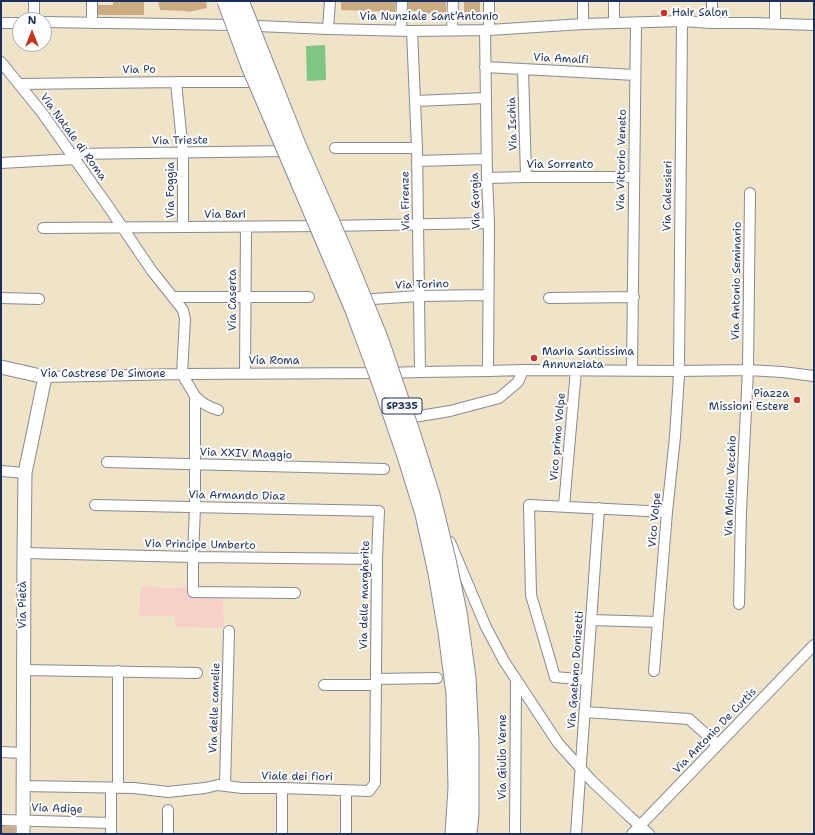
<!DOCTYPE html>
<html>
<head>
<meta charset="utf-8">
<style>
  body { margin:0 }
  #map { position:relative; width:815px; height:835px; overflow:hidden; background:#f0e4c8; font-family:"Shantell Sans",sans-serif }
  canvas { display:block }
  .frame { position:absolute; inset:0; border:2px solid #1b2f5e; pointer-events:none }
  .north { position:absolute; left:12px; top:12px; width:40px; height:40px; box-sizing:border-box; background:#fff; border:1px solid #a4acbf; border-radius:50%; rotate:0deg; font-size:11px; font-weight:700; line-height:16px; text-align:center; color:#1b2f5e }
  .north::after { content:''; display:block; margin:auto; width:14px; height:18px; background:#c8321e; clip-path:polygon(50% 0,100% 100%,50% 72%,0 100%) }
</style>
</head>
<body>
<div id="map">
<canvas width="815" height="835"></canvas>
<div class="frame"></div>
<div class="north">N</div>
</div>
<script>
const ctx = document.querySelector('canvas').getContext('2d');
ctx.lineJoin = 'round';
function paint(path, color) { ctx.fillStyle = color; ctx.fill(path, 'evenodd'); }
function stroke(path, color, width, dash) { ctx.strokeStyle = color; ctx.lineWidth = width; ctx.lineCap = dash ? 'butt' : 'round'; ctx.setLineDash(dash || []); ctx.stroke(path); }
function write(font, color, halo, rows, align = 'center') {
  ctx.font = font + ' "Shantell Sans",sans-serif'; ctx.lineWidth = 4; ctx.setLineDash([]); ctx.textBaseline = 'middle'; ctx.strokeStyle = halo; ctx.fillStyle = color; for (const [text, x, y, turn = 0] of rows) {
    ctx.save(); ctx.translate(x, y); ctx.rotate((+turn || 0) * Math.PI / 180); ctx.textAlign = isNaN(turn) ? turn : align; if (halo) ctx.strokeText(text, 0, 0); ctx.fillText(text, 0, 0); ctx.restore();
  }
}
paint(new Path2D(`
  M141,586l30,2 16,-1 1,9 35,1 1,31 -49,-1v-11h-25l-11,1z`), '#f7d1c7');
paint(new Path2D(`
  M325,45l1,35 -19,1 -1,-35z`), '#7fc682');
paint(new Path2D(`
  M113,1h31v14h-46v-10h15z
  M158,1h48l1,7 -19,4 -1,-1 -27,-1z
  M341,1h55l-1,11 -54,-2z
  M408,1h38v13l-23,-1v-2h-15z
  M464,1h16v13h-16z
  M1,826l14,1v7h-14z`), '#ccab83');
const minor = new Path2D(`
  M34,1v19
  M92,1v22
  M712,1v22
  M775,1v23
  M44,22l190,3 94,4 84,2 77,-1 94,-6 99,-3 30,2h42l60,2
  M1,23h19
  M614,23v-22
  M583,24v-23
  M328,29l2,-28
  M401,30l1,-29
  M452,30l1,-29
  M485,30l2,148 2,45 -1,148
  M489,30v-29
  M412,31l5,117 3,224
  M1,62l42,52 67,95 42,62 31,39 2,9 -3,55
  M485,67l150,8
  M523,70l3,107
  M176,82l7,71v74
  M20,84l156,-2h83
  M416,101l69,-3
  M335,148h82
  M72,154l217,-3
  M417,161l69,-2
  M1,163l74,-4
  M487,178l39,-1h108
  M43,228l284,-2 162,-3
  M173,297h136
  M1,298l38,1
  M549,298l85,-1
  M358,300l61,-4 69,-1
  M632,370l4,-347
  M245,373l1,-146
  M182,374l13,22v111l-2,50v35l102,1
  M45,377l137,-3 203,-1 35,-1 68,-1 35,-1 156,1 69,-1 34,2 32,4
  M195,396c7,8 14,11 23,14
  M402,419l48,-8 49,-13 19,-16 5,-12
  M107,462l277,7
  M1,471l24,2
  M564,506l12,-136
  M450,542l36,85 18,34 54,82 34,38 37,35 20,18
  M24,553l169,4 184,2
  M739,604l2,-93 7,-141 2,-177
  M591,620l67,2
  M23,670l174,3
  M118,671v117
  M654,671l13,-159 8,-75 4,-62v-4l3,-350
  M376,679l61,-1
  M587,680l-32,-3 -24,-82 -2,-90 138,7
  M324,685h52
  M585,712l104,7 29,26
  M1,752l22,1
  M23,786l111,2 34,4 37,-4 13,-3 24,3h40l87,3 6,-8 2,-224 2,-48 -284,-6
  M225,786l4,-155
  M1,820l110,3
  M111,834v-46
  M168,834v-24
  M282,834v-46
  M346,834v-39
  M515,834l1,-155
  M576,834l23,-326
  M632,834l182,-189`);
const tertiary = new Path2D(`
  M1,367l44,10 -20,96 -1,80 -1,281`);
stroke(minor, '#868a93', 12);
stroke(tertiary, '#868a93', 15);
stroke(minor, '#fff', 10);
stroke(tertiary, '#fff', 13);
const trunkBridge = new Path2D(`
  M226,1l24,65 104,244 27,73 25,73 18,58 13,59 10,59 8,62 2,94 -3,46
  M240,1l57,144 46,105 36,88 32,94 20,63 16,65 11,52 9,66 3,63v73l-2,20`);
stroke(trunkBridge, '#868a93', 19, []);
stroke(trunkBridge, '#fff', 17);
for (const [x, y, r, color] of [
  [664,13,4,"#c8321e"],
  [534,358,4,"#c8321e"],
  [797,400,4,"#c8321e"]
]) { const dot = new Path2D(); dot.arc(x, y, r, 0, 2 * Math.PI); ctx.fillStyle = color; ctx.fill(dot); stroke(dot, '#fff', 1.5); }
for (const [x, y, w] of [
  [402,406,40]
]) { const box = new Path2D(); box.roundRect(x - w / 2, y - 8, w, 16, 3); ctx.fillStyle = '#fff'; ctx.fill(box); stroke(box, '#1b2f5e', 1); }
write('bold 10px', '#1b2f5e', null, [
  ["SP335",402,406]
]);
write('11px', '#1b2f5e', '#fff', [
  ["Hair Salon",672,13],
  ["Maria Santissima",542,352],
  ["Annunziata",542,365],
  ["Piazza",789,394,"right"],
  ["Missioni Estere",789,407,"right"]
], 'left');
write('11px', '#1b2f5e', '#fff', [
  ["Via Nunziale Sant'Antonio",429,17],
  ["Via Amalfi",561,59,3],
  ["Via Po",139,70,-1],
  ["Via Ischia",513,124,-92],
  ["Via Natale di Roma",73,137,54],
  ["Via Trieste",180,141,-1],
  ["Via Vittorio Veneto",622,160,-89],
  ["Via Sorrento",560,165],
  ["Via Foggia",171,190,-90],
  ["Via Calessieri",668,196,-89],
  ["Via Firenze",406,201,-91],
  ["Via Gorgia",476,201,-92],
  ["Via Bari",225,215],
  ["Via Antonio Seminario",737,281,-89],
  ["Via Torino",422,285,-2],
  ["Via Caserta",233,300,-90],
  ["Via Roma",274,361],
  ["Via Castrese De Simone",103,374],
  ["Vico primo Volpe",558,437,-85],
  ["Via XXIV Maggio",246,454,2],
  ["Via Molino Vecchio",731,486,-88],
  ["Via Armando Diaz",237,496,1],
  ["Vico Volpe",655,520,-85],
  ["Via Principe Umberto",200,545,1],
  ["Via delle margherite",365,595,-89],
  ["Via Pietà",23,605,-90],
  ["Via Gaetano Donizetti",576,670,-86],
  ["Via delle camelie",215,708,-88],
  ["Via Antonio De Curtis",715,731,-46],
  ["Via Giulio Verne",503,757,-90],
  ["Viale dei fiori",297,777,1],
  ["Via Adige",57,809,2]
]);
</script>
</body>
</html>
